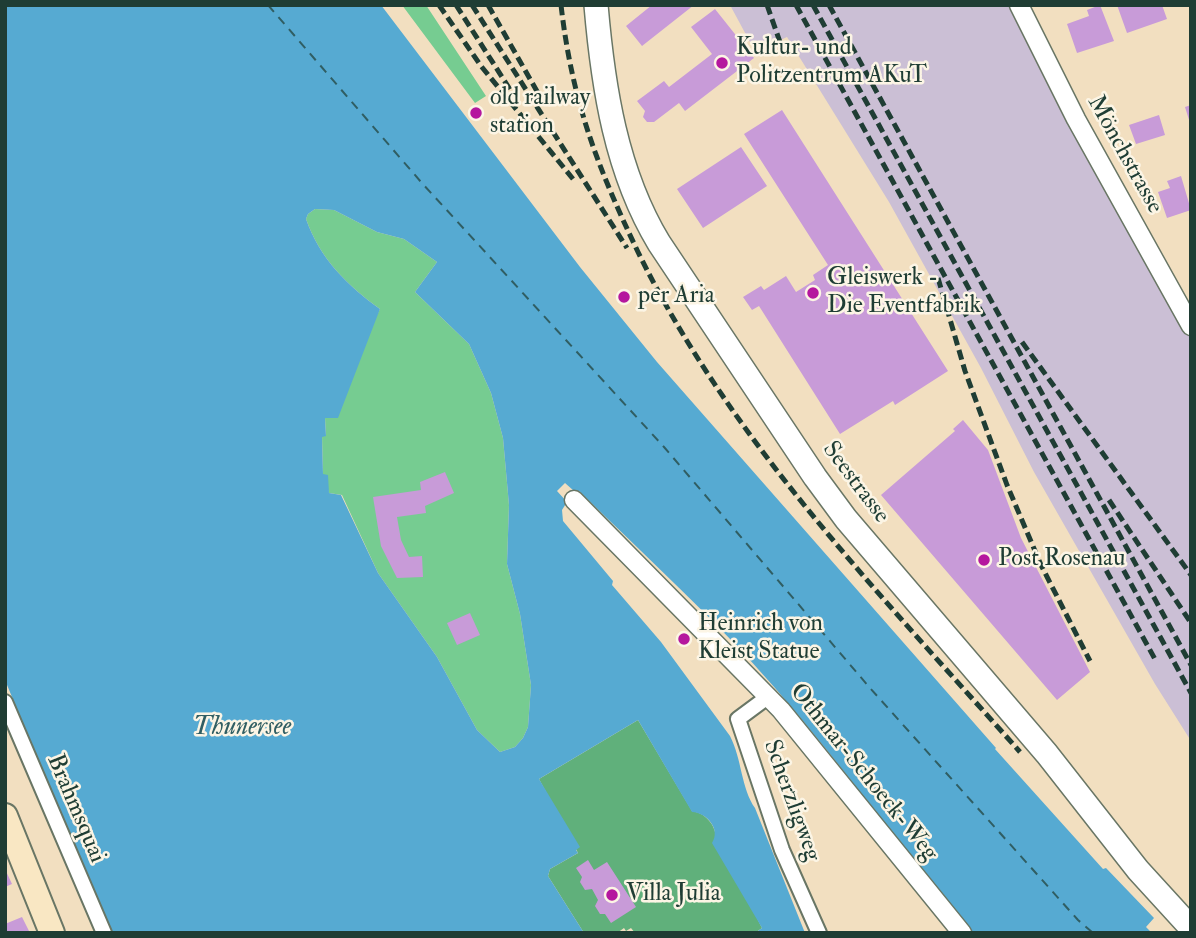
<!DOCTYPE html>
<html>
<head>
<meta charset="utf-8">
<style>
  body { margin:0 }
  #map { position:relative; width:1196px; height:938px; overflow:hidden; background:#f2dfc0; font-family:"IM FELL Double Pica",serif }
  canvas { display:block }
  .frame { position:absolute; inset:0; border:7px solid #1f3d34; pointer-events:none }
</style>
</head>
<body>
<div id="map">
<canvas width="1196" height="938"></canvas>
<div class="frame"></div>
</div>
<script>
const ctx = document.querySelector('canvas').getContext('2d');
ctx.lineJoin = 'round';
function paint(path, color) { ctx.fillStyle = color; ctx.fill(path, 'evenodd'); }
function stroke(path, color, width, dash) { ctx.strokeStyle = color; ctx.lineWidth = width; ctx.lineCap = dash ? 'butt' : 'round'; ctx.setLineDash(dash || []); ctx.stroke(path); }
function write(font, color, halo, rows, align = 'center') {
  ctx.font = font + ' "IM FELL Double Pica",serif'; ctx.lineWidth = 5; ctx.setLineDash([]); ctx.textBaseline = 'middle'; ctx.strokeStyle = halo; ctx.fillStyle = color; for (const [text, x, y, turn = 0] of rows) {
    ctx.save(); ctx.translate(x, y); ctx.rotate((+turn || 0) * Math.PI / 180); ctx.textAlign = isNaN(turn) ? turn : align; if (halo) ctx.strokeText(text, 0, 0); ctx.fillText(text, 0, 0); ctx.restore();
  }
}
paint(new Path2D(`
  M730,5h289l172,321v415l-36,-57 -121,-212 -53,-104 -92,-166 -102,-165 -15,7 -15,11z`), '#cbbfd5');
paint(new Path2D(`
  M402,5h24l60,91 -11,7z
  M315,209l19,1 43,22 27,7 33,23 -22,30 54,52 22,49 12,45 6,67 -2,59 13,50 11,71 -3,42 -5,11 -8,9 -15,5 -23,-22 -40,-73 -59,-84 -36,-78 -13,-2 -6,-18 -1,-39h4l-1,-18 55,-109c-33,-24 -60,-50 -74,-90l2,-5z`), '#76cc91');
paint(new Path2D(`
  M638,720l54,91c13,2 23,13 24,26l46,91 -7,5h-120l-4,-5 -5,3 -2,-3 -7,5h-33l-36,-57 2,-7 28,-16 -39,-74z`), '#60b07b');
paint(new Path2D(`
  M5,5h376l199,262 77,95 339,386 -1,1 108,120 3,-1 48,50 -8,9 6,6h-181c-66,-82 -128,-166 -196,-245 -61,-70 -130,-132 -196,-197h-5l-9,-8 -8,8 10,11 -5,8 1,11 50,60 -1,4 49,57 69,94c12,23 11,52 25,72l50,125h-50l7,-5 -50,-85c9,-14 -5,-30 -20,-31l-54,-92 -99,59 41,68 -4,3 2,3 -28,16 -2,7 36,57h-475l-104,-253zM315,209l19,1 43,22 27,7 33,23 -22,30 54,52 22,49 12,45 6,67 -2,59 13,50 11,71 -3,42 -5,11 -8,9 -15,5 -23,-22 -40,-73 -59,-84 -37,-78 -12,-2 -1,-18 -5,-1 -1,-37 4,-1 -1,-18h13l42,-109c-33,-24 -60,-50 -74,-90l2,-5z`), '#56aad2');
stroke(new Path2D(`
  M268,5l153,177 243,265 206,241 208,232 15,13`), '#305e63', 2, [9, 7]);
paint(new Path2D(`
  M652,5h42l-52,41 -16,-20z
  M1100,5l14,36 -37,12 -10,-29 22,-8 -2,-6z
  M1117,5h45l5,14 -40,14z
  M715,9l39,49 -69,53 -6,-8 -25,19h-7l-4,-5 2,-6 -8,-10 27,-20 5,6 43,-33 -21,-27z
  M1191,105v17l-1,1 -5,-16z
  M782,110l166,261 -53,34 -2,-4 -53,33 -81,-128 -7,4 -9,-13 18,-11 3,4 22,-14 10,16 19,-12 -2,-5 15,-10 -84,-131z
  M1159,115l6,20 -29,9 -7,-19z
  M741,147l26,39 -64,42 -26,-39z
  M1181,176l10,34 -24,8 -9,-26 12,-4 -3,-7z
  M963,420l25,30 33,88 69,134 -33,28 -176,-205 74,-64 -2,-2z
  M445,472l9,21 -29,13 1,7 -29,4 4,23 8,17 13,-1 1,21 -26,1 -16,-32 -8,-49 48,-7 -1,-8z
  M470,613l10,22 -23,10 -10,-22z
  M588,860l6,10 13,-8 29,45 -25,16 -6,-9h-5l-5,-8 3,-6 -6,-11 -7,1 -5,-8 2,-5 -6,-9z
  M5,869l7,15 -7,3z
  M22,917l8,16h-25v-9z`), '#c89bd8');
const pedestrian = new Path2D(`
  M769,696l-31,23 44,131 37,83
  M5,702l99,231`);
const minor = new Path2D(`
  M1019,5l57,114 115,207
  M574,500l207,210 181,223`);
const tertiary = new Path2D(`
  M596,5c7,82 20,167 63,238l156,234 31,42 201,235 91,116 53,58`);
const secondary = new Path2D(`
  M5,816l47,117`);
stroke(pedestrian, '#697665', 18);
stroke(minor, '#697665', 21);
stroke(tertiary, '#697665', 26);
stroke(secondary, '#697665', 28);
stroke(pedestrian, '#fff', 14);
stroke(minor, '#fff', 18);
stroke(tertiary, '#fff', 23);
stroke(secondary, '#f9e7c3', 24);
stroke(new Path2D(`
  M439,5l42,61 92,113
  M456,5l55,86
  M472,5l155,243
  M488,5l50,88
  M561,5c11,96 36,161 77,247 93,190 243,343 382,500
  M767,5l13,37
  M796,5l360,656
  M813,5l378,688
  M829,5l362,660
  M938,278l27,93 42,114 34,80 49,96
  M1022,342l169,233
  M1109,500l82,123`), '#1f3d34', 5, [10, 5]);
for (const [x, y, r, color] of [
  [722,63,7,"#b5179e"],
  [476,113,7,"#b5179e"],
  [813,293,7,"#b5179e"],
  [624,297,7,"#b5179e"],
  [984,560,7,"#b5179e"],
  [684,639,7,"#b5179e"],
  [612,895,7,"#b5179e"]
]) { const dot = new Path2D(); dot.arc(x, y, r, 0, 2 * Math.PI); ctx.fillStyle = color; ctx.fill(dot); stroke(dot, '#fcf5e5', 2.5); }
write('24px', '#1f3d34', '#fcf5e5', [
  ["Kultur- und",736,49],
  ["Politzentrum AKuT",736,77],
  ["old railway",490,99],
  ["station",490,127],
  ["Gleiswerk -",827,279],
  ["Die Eventfabrik",827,307],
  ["per Aria",638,297],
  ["Post Rosenau",998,560],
  ["Heinrich von",698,625],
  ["Kleist Statue",698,653],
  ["Villa Julia",626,895]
], 'left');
write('24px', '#1f3d34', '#fcf5e5', [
  ["Mönchstrasse",1124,155,61],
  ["Seestrasse",855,483,53],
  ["Othmar-Schoeck-Weg",863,773,51],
  ["Scherzligweg",791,801,70],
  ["Brahmsquai",75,809,67]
]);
write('italic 26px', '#305e63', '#fcf5e5', [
  ["Thunersee",242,728]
]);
</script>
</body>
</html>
